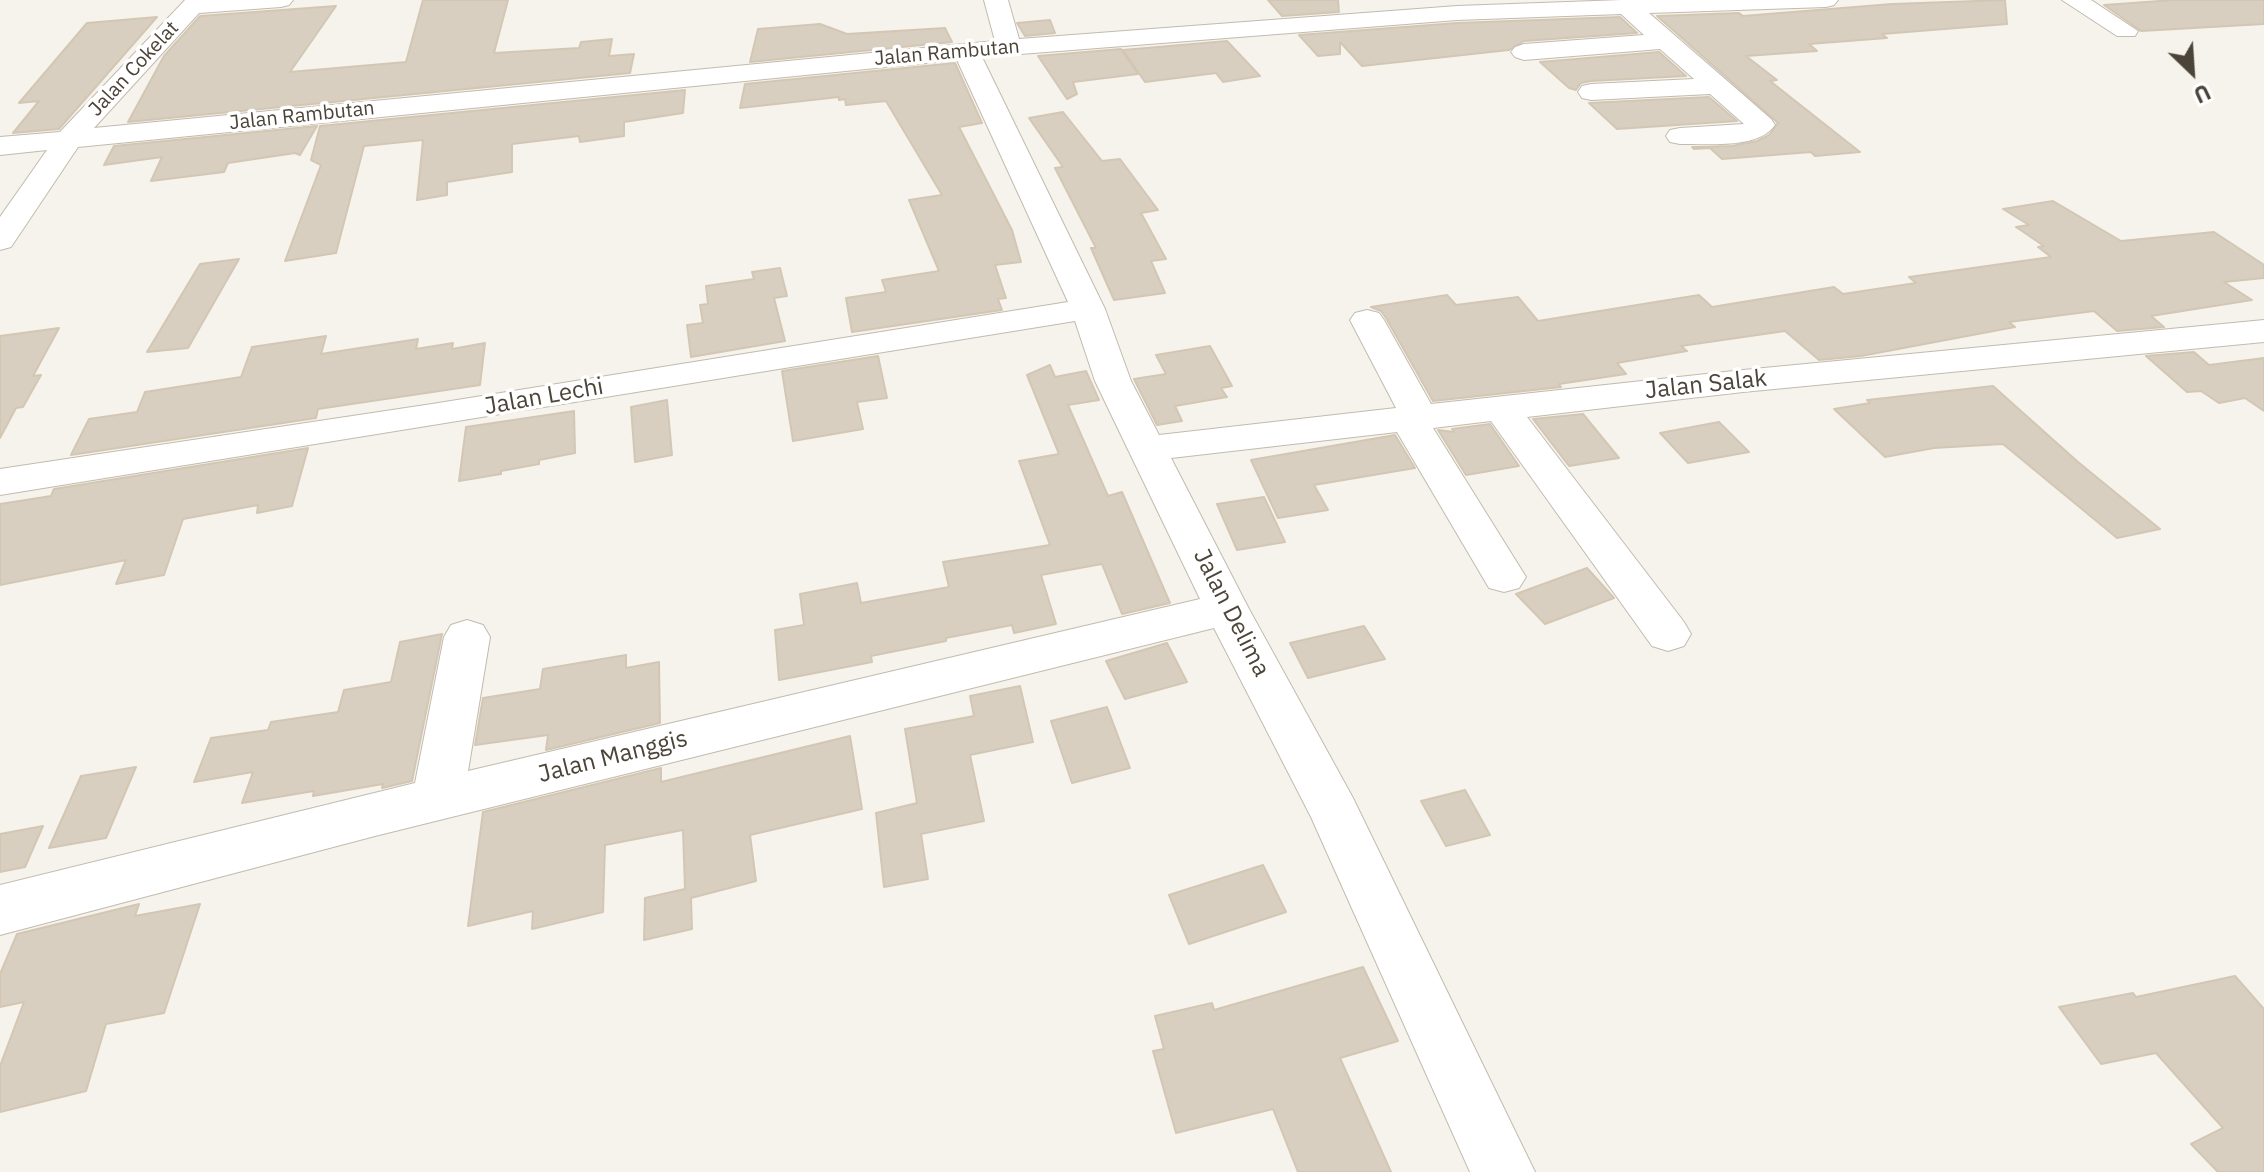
<!DOCTYPE html>
<html>
<head>
<meta charset="utf-8">
<style>
  body { margin:0 }
  #map { position:relative; width:2264px; height:1172px; overflow:hidden; background:#f6f3ec; font-family:"IBM Plex Sans",sans-serif }
  canvas { display:block }
  .north { position:absolute; left:2152px; top:32px; width:80px; height:80px; -webkit-text-stroke:6px #fff; paint-order:stroke; rotate:155deg; font-size:22px; font-weight:700; line-height:32px; text-align:center; color:#4b4439 }
  .north::after { content:''; display:block; margin:auto; width:28px; height:36px; background:#4b4439; clip-path:polygon(50% 0,100% 100%,50% 72%,0 100%) }
</style>
</head>
<body>
<div id="map">
<canvas width="2264" height="1172"></canvas>
<div class="north">U</div>
</div>
<script>
const ctx = document.querySelector('canvas').getContext('2d');
ctx.lineJoin = 'round';
function paint(path, color) { ctx.fillStyle = color; ctx.fill(path, 'evenodd'); }
function stroke(path, color, width, dash) { ctx.strokeStyle = color; ctx.lineWidth = width; ctx.lineCap = dash ? 'butt' : 'round'; ctx.setLineDash(dash || []); ctx.stroke(path); }
function write(font, color, halo, rows, align = 'center') {
  ctx.font = font + ' "IBM Plex Sans",sans-serif'; ctx.lineWidth = 7; ctx.setLineDash([]); ctx.textBaseline = 'middle'; ctx.strokeStyle = halo; ctx.fillStyle = color; for (const [text, x, y, turn = 0] of rows) {
    ctx.save(); ctx.translate(x, y); ctx.rotate((+turn || 0) * Math.PI / 180); ctx.textAlign = isNaN(turn) ? turn : align; if (halo) ctx.strokeText(text, 0, 0); ctx.fillText(text, 0, 0); ctx.restore();
  }
}
const building = new Path2D(`
  M423,0h85l-14,53 85,-5 2,-6 31,-3 -3,17 25,-2 -4,19 -502,49 36,-66 36,-40 136,-10 -46,66 116,-10z
  M1268,0h70l1,12 -57,4z
  M2005,0l2,24 -125,10 5,4 -78,6 8,7 -71,5 31,24 -7,1 90,71 -45,4 -4,-4 -89,7 -12,-11 -16,1 -2,-2 40,-1 25,-5 12,-6 9,-12 -121,-107 82,-3 4,3 149,-12z
  M2174,0h90v24l-123,7 -37,-26z
  M157,17l-98,112 -46,4 26,-32 -20,2 68,-80z
  M1620,17l17,16 -113,8 -15,9 -147,16 -22,-24v12l-22,2 -19,-21 158,-12z
  M1050,20l5,13 -30,3 -8,-13z
  M820,24l27,10 98,-6 7,14 -202,20 8,-33z
  M1227,41l33,35 -37,6 -7,-9 -71,9 -22,-32z
  M1121,49l17,25 -65,8 4,12 -10,5 -29,-43z
  M1659,52l27,24 -95,5 -10,2 -5,7 -7,-2 -29,-26z
  M955,63l27,60 -23,4 53,103 9,32 -26,3 11,33 -8,1 4,11 -150,22 -6,-34 40,-6 -4,-12 57,-9 -30,-71 33,-5 -56,-94 -40,4 -1,-6 -6,1v-3l-99,11 5,-24z
  M685,90l-2,23 -59,9v14l-44,6 -1,-6 -67,8v28l-65,10v13l-30,5 6,-60 -59,6 -28,107 -51,8 36,-96 -10,-5 9,-34z
  M1709,97l28,24 -120,8 -28,-26z
  M1063,112l39,49 18,-2 38,51 -17,3 25,46 -15,2 14,32 -51,7 -23,-52h5l-41,-80 8,-1 -34,-49z
  M317,126l-17,29 -5,-2 -67,10 -4,9 -73,9 11,-24 -58,8 10,-19z
  M2053,201l68,40 93,-9 50,33v13l-40,4 28,18 -101,16 13,11 -47,4 -23,-20 -85,11 6,5 -154,29 -42,4 -34,-29 -104,15 6,5 -70,12 9,11 -67,10 2,3 -128,14 -47,-83 -5,-7 -10,-4 76,-12 9,10 62,-8 20,24 161,-26 13,12 122,-20 9,7 73,-11 -7,-6 142,-20 -13,-10 6,-1 -28,-19 13,-2 -26,-16z
  M239,259l-51,89 -41,4 53,-88z
  M780,268l7,28 -13,2 11,43 -94,16 -4,-32 16,-2 -3,-18 8,-1 -2,-18 48,-7 -2,-7z
  M59,328l-26,48 8,-1 -18,32 -7,1 -16,30v-102z
  M326,336l-5,18 97,-15 -2,10 37,-6 -1,6 33,-6 -5,42 -162,24 -2,9 -245,37 18,-36 48,-7 8,-20 96,-15 11,-30z
  M1210,346l22,40 -11,2 6,9 -52,9 7,15 -25,4 -23,-46 32,-5 -10,-19z
  M2194,352l15,13 55,-7v53l-19,-13 -26,5 -18,-12 -14,1 -41,-36z
  M878,356l9,42 -30,4 6,27 -70,12 -11,-70z
  M1050,365l5,12 31,-6 13,29 -31,5 40,91 14,-4 48,111 -48,11 -20,-50 -61,11 15,49 -42,9 -2,-8 -66,13v3l-75,15 1,6 -93,18 -4,-50 29,-5 -4,-31 57,-11 4,20 88,-16 -6,-25 107,-17 -31,-84 40,-7 -32,-79z
  M1993,386l85,76 82,67 -43,9 -114,-94 -69,4 -49,9 -51,-48 36,-6 -3,-3z
  M667,400l5,55 -37,7 -4,-55z
  M574,411l1,42 -36,7v4l-38,7v3l-42,7 7,-54z
  M1583,414l36,44 -50,8 -36,-47z
  M1719,422l30,30 -61,11 -28,-30z
  M1490,424l29,42 -53,9 -28,-45 16,2 -2,-3z
  M1395,435l20,33 -101,17 14,25 -50,8 -27,-58z
  M308,448l-16,58 -35,7 1,-8 -75,14 -19,56 -48,9 10,-24 -126,25v-81l51,-8 3,-7z
  M1264,497l21,45 -48,8 -20,-46z
  M1587,568l27,30 -69,26 -29,-30z
  M1364,626l21,33 -77,19 -18,-35z
  M442,634l-30,147 -30,7 1,-4 -70,12 1,-5 -72,12 11,-31 -59,10 17,-44 57,-8 3,-8 67,-10 6,-22 47,-8 9,-40z
  M1167,643l20,39 -62,17 -19,-38z
  M626,655v13l33,-6 1,61 -114,27 2,-15 -73,10 8,-47 57,-9 3,-20z
  M1020,686l13,56 -63,13 14,66 -63,13 7,45 -44,8 -8,-74 41,-10 -12,-74 69,-13 -4,-20z
  M1107,707l23,61 -58,15 -21,-62z
  M850,736l12,73 -112,26 6,46 -65,17 1,31 -48,11 1,-42 40,-9 -2,-59 -78,15 -2,67 -71,17 1,-18 -65,15 15,-114 178,-44v14z
  M136,767l-30,71 -57,10 32,-72z
  M1465,790l25,45 -44,11 -25,-45z
  M43,826l-18,41 -25,5v-38z
  M1263,865l23,47 -97,32 -20,-49z
  M139,904l-4,12 65,-12 -36,109 -58,11 -20,67 -86,21v-46l24,-64 -24,5v-33l17,-40z
  M1363,967l35,74 -58,17 51,114h-93l-25,-63 -97,24 -23,-82 11,-2 -9,-33 57,-13 2,7z
  M2235,976l29,33v163h-46l-27,-28 32,-16 -67,-75 -55,11 -42,-57 74,-14 3,4z`);
paint(building, '#d8cfc1');
stroke(building, '#d3c7b4', 2);
const minor = new Path2D(`
  M185,0h108l-4,5 -8,2 -82,6 -105,115 901,-87 -11,-41h24l11,39 438,-33 165,-6h216l-4,5 -8,2 -177,6 122,106 4,6c-18,25 -67,18 -95,19l-10,-2 -4,-6 4,-6 10,-2 64,-4 -34,-30 -119,6 -9,-2 -4,-6 4,-6 9,-2 103,-5 -34,-30 -136,11 -9,-3 -4,-5 4,-5 9,-3 120,-9 -23,-21 -164,6 -475,37 123,252 26,72 28,54 237,-27 -46,-88 5,-7 12,-3 12,3 5,7 47,84 312,-34 521,-50v22l-521,50 -216,25 157,205 7,12 -7,12 -16,5 -16,-5 -161,-225 -58,7 93,149 -7,11 -15,4 -15,-4 -92,-156 -226,26 78,151 104,189 182,374h-65l-159,-355 -97,-189 -839,208 -375,99v-50l415,-102 29,-146 7,-12 16,-5 16,5 7,12 -22,134 732,-172 -105,-218 -20,-60 -1075,174v-26l432,-65 636,-102 -111,-242 -879,87 -67,100 -11,3v-33l47,-67 -47,5v-18l60,-5z
  M2062,0h29l47,31 -3,5h-18z`);
stroke(minor, '#c2bbae', 2);
paint(minor, '#fff');
write('20px', '#4b4439', '#fff', [
  ["Jalan Rambutan",947,53,-5],
  ["Jalan Cokelat",134,69,-47],
  ["Jalan Rambutan",302,116,-6]
]);
write('24px', '#4b4439', '#fff', [
  ["Jalan Salak",1706,385,-6],
  ["Jalan Lechi",544,397,-10],
  ["Jalan Delima",1231,613,63],
  ["Jalan Manggis",613,757,-14]
]);
</script>
</body>
</html>
